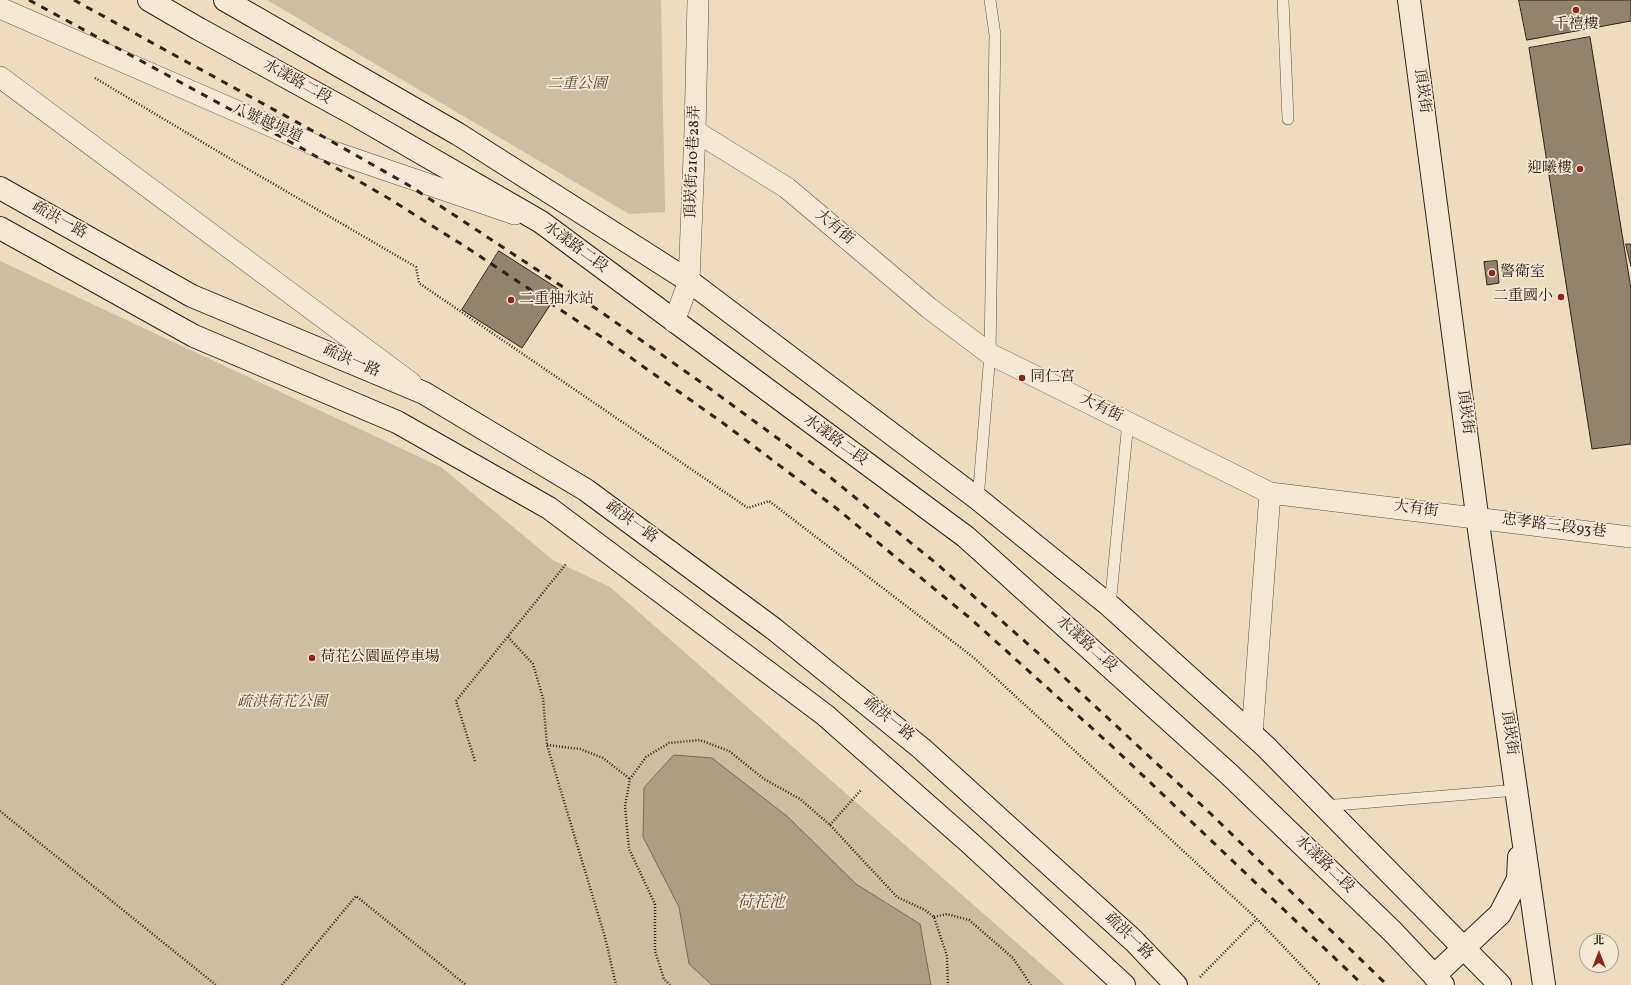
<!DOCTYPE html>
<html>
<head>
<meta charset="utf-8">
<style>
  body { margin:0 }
  #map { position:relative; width:1631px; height:985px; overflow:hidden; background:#eddcbe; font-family:Vollkorn,"Noto Serif TC",serif }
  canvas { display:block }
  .north { position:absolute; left:1579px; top:933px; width:40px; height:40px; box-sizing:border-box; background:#f3e8d5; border:1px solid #a59989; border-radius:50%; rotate:0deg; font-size:11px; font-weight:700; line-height:16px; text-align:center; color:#302317 }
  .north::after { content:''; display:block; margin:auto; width:14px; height:18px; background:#8f2418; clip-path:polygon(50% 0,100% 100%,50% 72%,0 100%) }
</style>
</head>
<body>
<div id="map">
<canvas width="1631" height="985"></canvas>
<div class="north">北</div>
</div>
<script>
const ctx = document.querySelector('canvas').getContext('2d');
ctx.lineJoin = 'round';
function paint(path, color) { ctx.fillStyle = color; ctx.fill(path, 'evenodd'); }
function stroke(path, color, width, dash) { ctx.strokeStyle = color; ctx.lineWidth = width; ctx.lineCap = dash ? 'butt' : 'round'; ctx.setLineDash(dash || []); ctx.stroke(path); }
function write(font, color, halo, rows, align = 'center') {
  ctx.font = font + ' Vollkorn,"Noto Serif TC",serif'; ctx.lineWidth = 3.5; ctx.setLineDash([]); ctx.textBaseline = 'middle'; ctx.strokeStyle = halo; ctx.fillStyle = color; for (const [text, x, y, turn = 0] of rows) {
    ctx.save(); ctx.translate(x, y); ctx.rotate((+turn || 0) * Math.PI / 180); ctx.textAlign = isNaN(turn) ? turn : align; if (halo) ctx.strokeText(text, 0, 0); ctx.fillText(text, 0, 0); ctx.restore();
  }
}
paint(new Path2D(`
  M267,0h394l4,212 -36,2z
  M0,261l441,206 112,93 57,27 455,398h-1065z`), '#cdbda2');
const water = new Path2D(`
  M674,755l38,3 76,59 68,67 64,40 11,61h-219l-23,-21 -10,-57 -36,-70 1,-49z`);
paint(water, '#ad9d85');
stroke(water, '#7b6c59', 1);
const building = new Path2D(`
  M1519,0h112v21l-104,19z
  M1590,37l41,252v155l-39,5 -63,-401z
  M1626,244h5v22z
  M499,251l61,39 -38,58 -60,-38z
  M1497,261l2,22 -12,2 -3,-23z`);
paint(building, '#92836e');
stroke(building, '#302317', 1);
const lane = new Path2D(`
  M1283,0l5,119
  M978,499l12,-145 5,-319 -5,-35
  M1110,606l18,-184
  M1324,806l193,-16`);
const street = new Path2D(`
  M0,8l319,139 196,67
  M0,77l411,306
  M695,131l92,57 142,120 61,46 280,139 361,44
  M674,322l15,-41 6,-150 3,-131
  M1252,735l18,-242`);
const secondary = new Path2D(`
  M149,0l50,29 153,84 189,109 425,315 264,238 163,157 50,53
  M225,0l233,134 231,147 289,218 132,107 155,140 235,239
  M1409,0l70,530 65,455
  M0,188l192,108 232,97 162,97 188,139 147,119 213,193 42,44
  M0,228l194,108 203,86 152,86 276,207 146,129 153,141
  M1434,976l66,-62 18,-35 1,-22`);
stroke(lane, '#5f5141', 12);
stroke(street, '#5f5141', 22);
stroke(secondary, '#302317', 24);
stroke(new Path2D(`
  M95,78l134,80 187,109 3,16 329,225 21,-7 204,156 284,262 63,66
  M508,637l25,27 10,34 4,47 58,192 11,48
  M547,745l33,4 23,9 27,21
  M475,761l-19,-60 110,-137
  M0,811l216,174
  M830,825l31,-35
  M934,917l13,-3 22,6 44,38 18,27
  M1200,977l57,-58
  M282,985l74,-89 110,89
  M670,985l-6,-6 -9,-28v-47l-26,-55 -4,-43 5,-27 16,-22 23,-14 31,-3 29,11 35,28 36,20 30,26 67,72 28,13 9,7 13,39 1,29`), '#302317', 2.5, [1, 2]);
stroke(lane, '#f3e8d5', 11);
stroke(street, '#f3e8d5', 21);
stroke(secondary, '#f3e8d5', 22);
stroke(new Path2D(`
  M29,0l276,150 83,48 81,51 134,89 120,85 113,85 135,111 143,129 249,237
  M74,0l248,136 88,50 191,126 108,76 116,85 112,91 101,89 173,161 176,171`), '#302317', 3, [7, 7]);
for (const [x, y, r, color] of [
  [1576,10,4,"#8f2418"],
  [1580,169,4,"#8f2418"],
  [1492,273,4,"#8f2418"],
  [1561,297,4,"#8f2418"],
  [511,300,4,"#8f2418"],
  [1022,378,4,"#8f2418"],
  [312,658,4,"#8f2418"]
]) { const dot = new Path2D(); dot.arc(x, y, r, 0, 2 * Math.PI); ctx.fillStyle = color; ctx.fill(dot); stroke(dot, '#f3e8d5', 1.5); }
write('15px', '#302317', '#f3e8d5', [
  ["千禧樓",1576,25,"center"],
  ["迎曦樓",1572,169,"right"],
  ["警衛室",1500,273],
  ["二重國小",1553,297,"right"],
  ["二重抽水站",519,300],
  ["同仁宮",1030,378],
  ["荷花公園區停車場",320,658]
], 'left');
write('15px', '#302317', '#f3e8d5', [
  ["水漾路二段",297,83,29],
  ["頂崁街",1421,91,82],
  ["八號越堤道",267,124,24],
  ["頂崁街210巷28弄",694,162,-88],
  ["疏洪一路",59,221,29],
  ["大有街",834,228,40],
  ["水漾路二段",575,248,36],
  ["疏洪一路",351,362,23],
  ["大有街",1101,409,26],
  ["頂崁街",1464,412,83],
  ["水漾路二段",835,441,36],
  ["大有街",1416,510,7],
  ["疏洪一路",631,523,36],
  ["忠孝路三段93巷",1554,527,7],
  ["水漾路二段",1086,645,42],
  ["疏洪一路",888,720,39],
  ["頂崁街",1508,733,82],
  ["水漾路二段",1324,865,44],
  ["疏洪一路",1128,937,44]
]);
write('italic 15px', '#574a3a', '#f3e8d5', [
  ["二重公園",577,85],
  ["疏洪荷花公園",282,703]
]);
write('italic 16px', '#5c4e3e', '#f3e8d5', [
  ["荷花池",761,904]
]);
</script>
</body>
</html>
